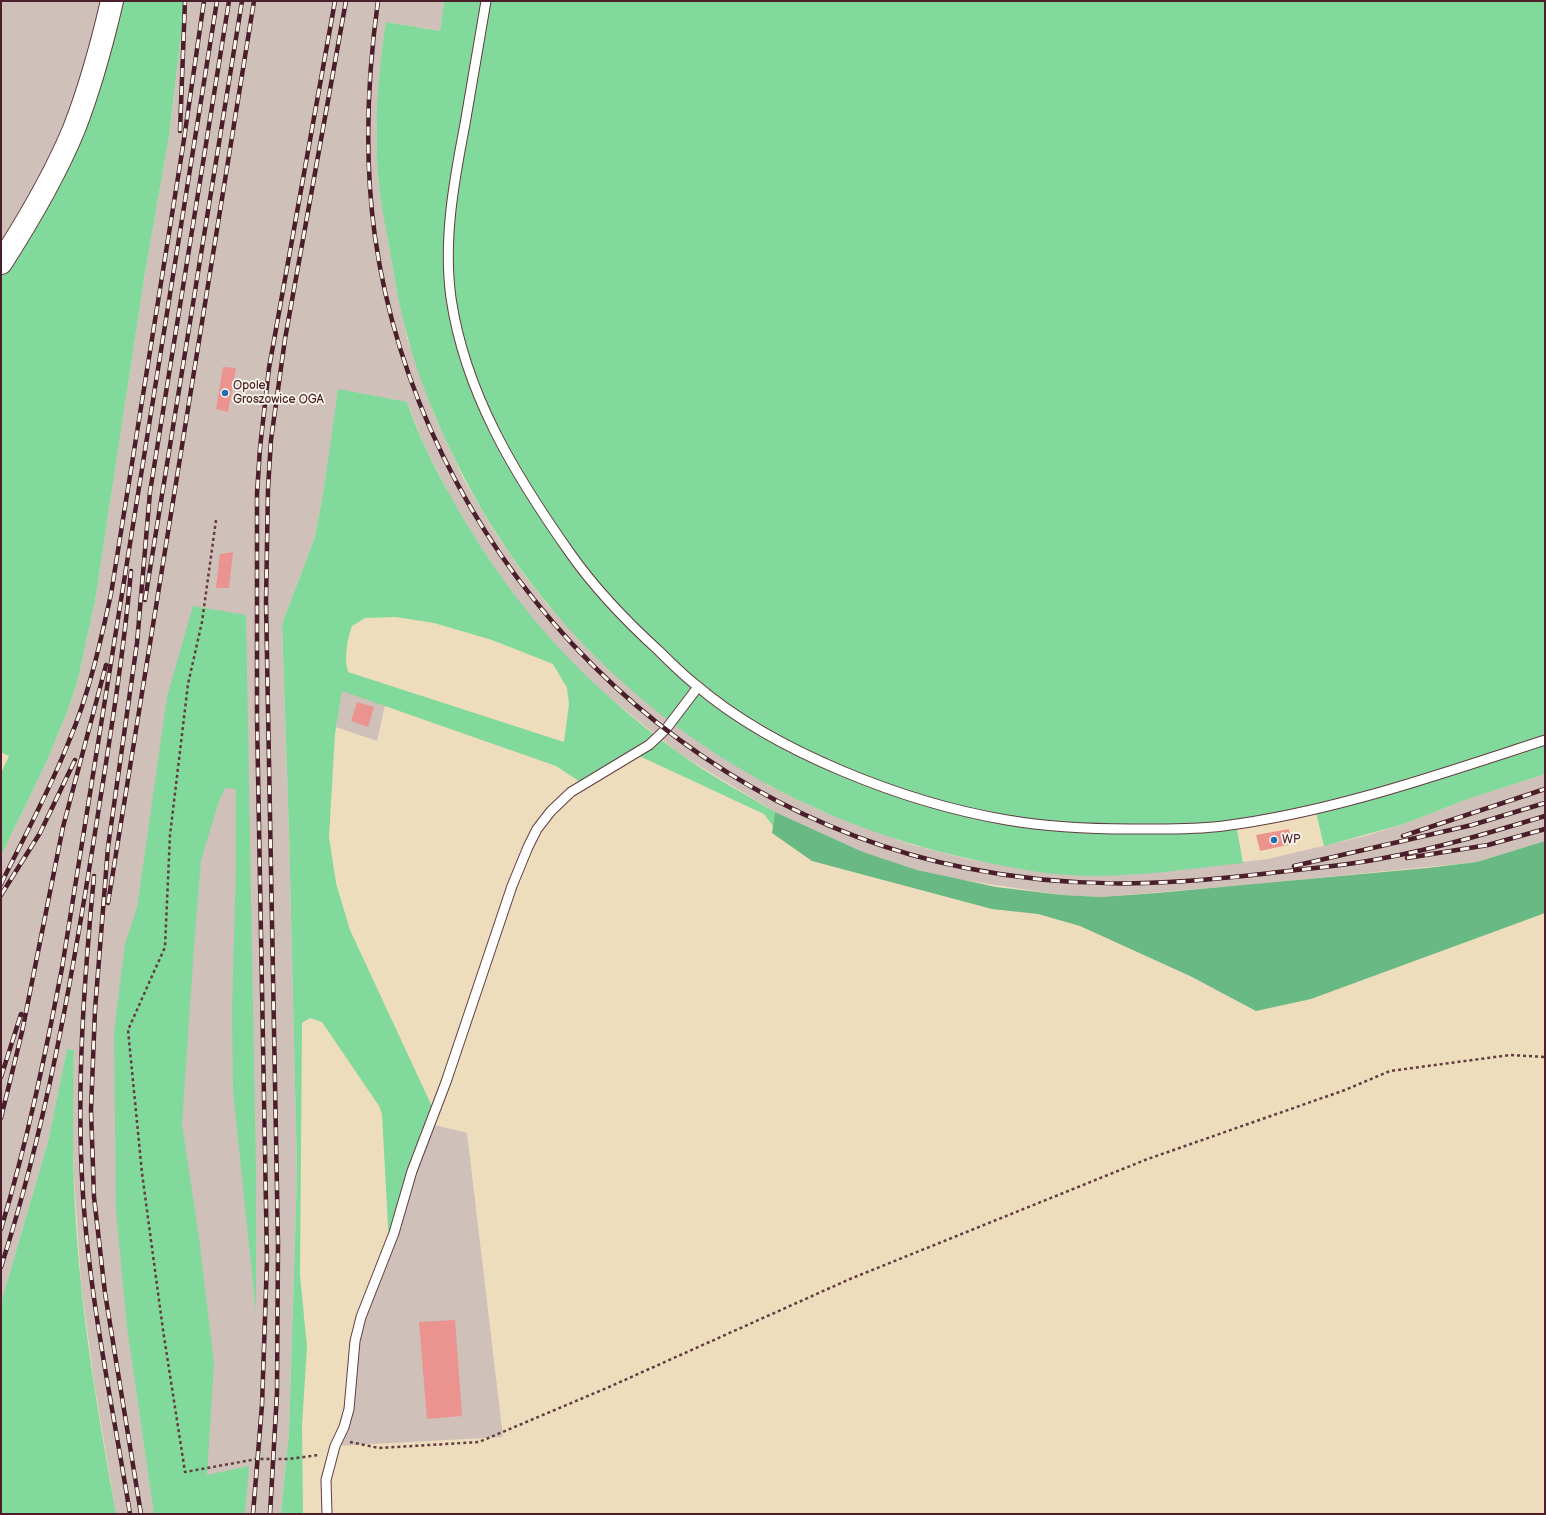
<!DOCTYPE html>
<html>
<head>
<meta charset="utf-8">
<style>
  body { margin:0 }
  #map { position:relative; width:1546px; height:1515px; overflow:hidden; background:#eeddbc; font-family:"Balsamiq Sans",sans-serif }
  canvas { display:block }
  .frame { position:absolute; inset:0; border:2px solid #4a1f2b; pointer-events:none }
</style>
</head>
<body>
<div id="map">
<canvas width="1546" height="1515"></canvas>
<div class="frame"></div>
</div>
<script>
const ctx = document.querySelector('canvas').getContext('2d');
ctx.lineJoin = 'round';
function paint(path, color) { ctx.fillStyle = color; ctx.fill(path, 'evenodd'); }
function stroke(path, color, width, dash) { ctx.strokeStyle = color; ctx.lineWidth = width; ctx.lineCap = dash ? 'butt' : 'round'; ctx.setLineDash(dash || []); ctx.stroke(path); }
function write(font, color, halo, rows, align = 'center') {
  ctx.font = font + ' "Balsamiq Sans",sans-serif'; ctx.lineWidth = 3.5; ctx.setLineDash([]); ctx.textBaseline = 'middle'; ctx.strokeStyle = halo; ctx.fillStyle = color; for (const [text, x, y, turn = 0] of rows) {
    ctx.save(); ctx.translate(x, y); ctx.rotate((+turn || 0) * Math.PI / 180); ctx.textAlign = isNaN(turn) ? turn : align; if (halo) ctx.strokeText(text, 0, 0); ctx.fillText(text, 0, 0); ctx.restore();
  }
}
paint(new Path2D(`
  M1,1h111l-12,50 -99,212z
  M185,1h259l-4,30 -54,-9 -4,29 -6,82 2,47 17,102 12,56 28,79 29,63 30,51 26,38 29,38 219,178 51,25 90,34 59,15 100,16h59l141,-16 97,-23 39,-12 61,-24 80,-26v67l-68,21 -231,23 -145,12 -39,-2 -106,-16 -39,-9 -54,-18 -88,-40 -95,-58 -79,-63 -36,-35 -31,-35 -34,-45 -25,-38 -22,-37 -28,-54 -18,-45 -82,80 -10,55 -33,87 7,207 8,342 -8,259 -8,82h-165l-22,-132 -13,-99 -7,-105 -2,-60 2,-68 -7,-1 -19,93 -47,161v-447l44,-91 21,-50 11,-32 18,-82 50,-328 24,-137z
  M342,690l43,15 -8,36 -41,-14z
  M430,1124l37,9 36,304 -168,9 9,-19 11,-86z`), '#cfc0ba');
paint(new Path2D(`
  M112,1h73l-16,135 -24,137 -50,328 -18,82 -11,32 -21,50 -44,91v-83l8,-17 -8,-4v-489l29,-49z
  M444,1h1101v773l-80,26 -61,24 -80,22 -9,-38 -79,16 7,39c-57,6 -117,16 -175,12 -21,-1 -42,-5 -63,-9 -55,-10 -109,-25 -162,-46 -175,-72 -314,-201 -394,-373 -17,-36 -32,-74 -42,-112 -8,-29 -13,-59 -18,-89 -4,-23 -9,-47 -11,-70 -4,-51 0,-103 8,-154l54,9z
  M338,389l69,13c13,39 34,78 55,114 57,98 126,171 217,237 30,22 64,40 96,59l-2,14 -9,-12 -129,-60 -50,31 -29,-19 -214,-75 -7,43 -6,103 7,46 14,47 85,183 -46,132 -7,-131 -3,-8 -57,-84 -12,-4 -8,5 -2,252 7,72 -5,78 1,89h-22l8,-82 8,-259 -8,-342 -7,-207 33,-87 10,-55zM396,617l38,6 58,17 61,24 14,24 2,16 -5,38 -216,-70c-4,-14 -1,-32 4,-46l13,-8z
  M193,606l53,9 10,561v136l-23,-221 -1,-81 4,-149v-72l-11,-1 -6,13 -18,59 -6,73 -13,191 17,114 15,126 -7,111 42,-9 -4,48h-91l-27,-187 -11,-116 -2,-179 11,-88 12,-36 30,-211z
  M67,1049l7,1c-1,58 -2,117 2,175 6,97 23,194 40,289h-115v-211l47,-161z`), '#82d99c');
paint(new Path2D(`
  M775,812l88,40 54,18 79,17 66,8 39,2 56,-4 270,-25 50,-6 68,-21v72l-234,86 -55,12 -66,-35 -110,-50 -42,-12 -46,-5 -180,-48 -40,-28z`), '#69b984');
paint(new Path2D(`
  M223,367l13,1 -8,44 -12,-3z
  M233,552l-4,36h-13l4,-34z
  M357,702l17,5 -6,20 -17,-6z
  M1289,829l3,15 -32,7 -4,-16z
  M455,1320l7,96 -35,3 -8,-97z`), '#eb948f');
const lane = new Path2D(`
  M486,1c-7,41 -14,82 -21,123 -11,57 -22,116 -14,174 14,95 64,177 119,255 26,37 56,68 89,98 12,12 24,24 37,34 78,67 210,118 311,135 41,7 83,9 124,9 31,0 62,1 92,-3 110,-14 217,-52 322,-86
  M327,1514l-1,-34 9,-34 9,-19 5,-18 6,-68 6,-24 33,-84 18,-62 34,-89 66,-196 16,-39 9,-18 14,-18 20,-19 78,-47 17,-16 32,-42`);
const secondary = new Path2D(`
  M1,263c27,-42 54,-88 73,-134 16,-41 28,-85 38,-128`);
stroke(lane, '#633c41', 11);
stroke(secondary, '#633c41', 24);
stroke(new Path2D(`
  M216,520l-14,102 -14,62 -18,151 -5,112 -37,83 14,143 21,157 22,142 72,-13h31l31,-4
  M350,1442l29,6 100,-6 130,-55 241,-108 295,-119 200,-70 45,-19 120,-16 35,2`), '#633c41', 2.5, [3, 3]);
stroke(lane, '#fff', 9);
stroke(secondary, '#fff', 22);
const rail = new Path2D(`
  M378,1c-11,79 -14,157 -3,236 44,306 286,570 591,631 104,21 192,18 296,6 41,-5 82,-8 122,-16 55,-10 108,-26 161,-42
  M180,131l5,-130
  M145,600l97,-599
  M1403,836l142,-47
  M1407,858l81,-13 57,-16
  M1294,866l178,-41 73,-22
  M94,876c-10,106 -18,213 -11,319 7,107 30,213 47,319
  M1,884c23,-47 49,-94 68,-143 20,-47 31,-97 42,-147l72,-448 21,-145
  M1,895l39,-62 35,-73
  M108,903l146,-902
  M1,1077l20,-63
  M1,1118l21,-86 41,-205 43,-162
  M1,1229c26,-86 44,-173 61,-261l155,-967
  M1,1267c45,-140 70,-283 93,-428 14,-89 29,-178 37,-268
  M141,1514l-36,-221 -11,-96 -3,-87 4,-100 13,-163 29,-204 13,-151 79,-491
  M253,1514l9,-109 5,-145 -10,-542v-224l3,-46 9,-80 66,-367
  M270,1514l7,-121 1,-150 -12,-641 2,-113 3,-49 14,-101 61,-338`);
stroke(rail, '#4a1f2b', 4.5);
stroke(rail, '#fbf7ec', 3, [9]);
for (const [x, y, r, color] of [
  [225,393,4,"#1f6fb2"],
  [1274,840,4,"#1f6fb2"]
]) { const dot = new Path2D(); dot.arc(x, y, r, 0, 2 * Math.PI); ctx.fillStyle = color; ctx.fill(dot); stroke(dot, '#fbf7ec', 1.5); }
write('12px', '#4a1f2b', '#fbf7ec', [
  ["Opole",233,386],
  ["Groszowice OGA",233,400],
  ["WP",1282,840]
], 'left');
</script>
</body>
</html>
